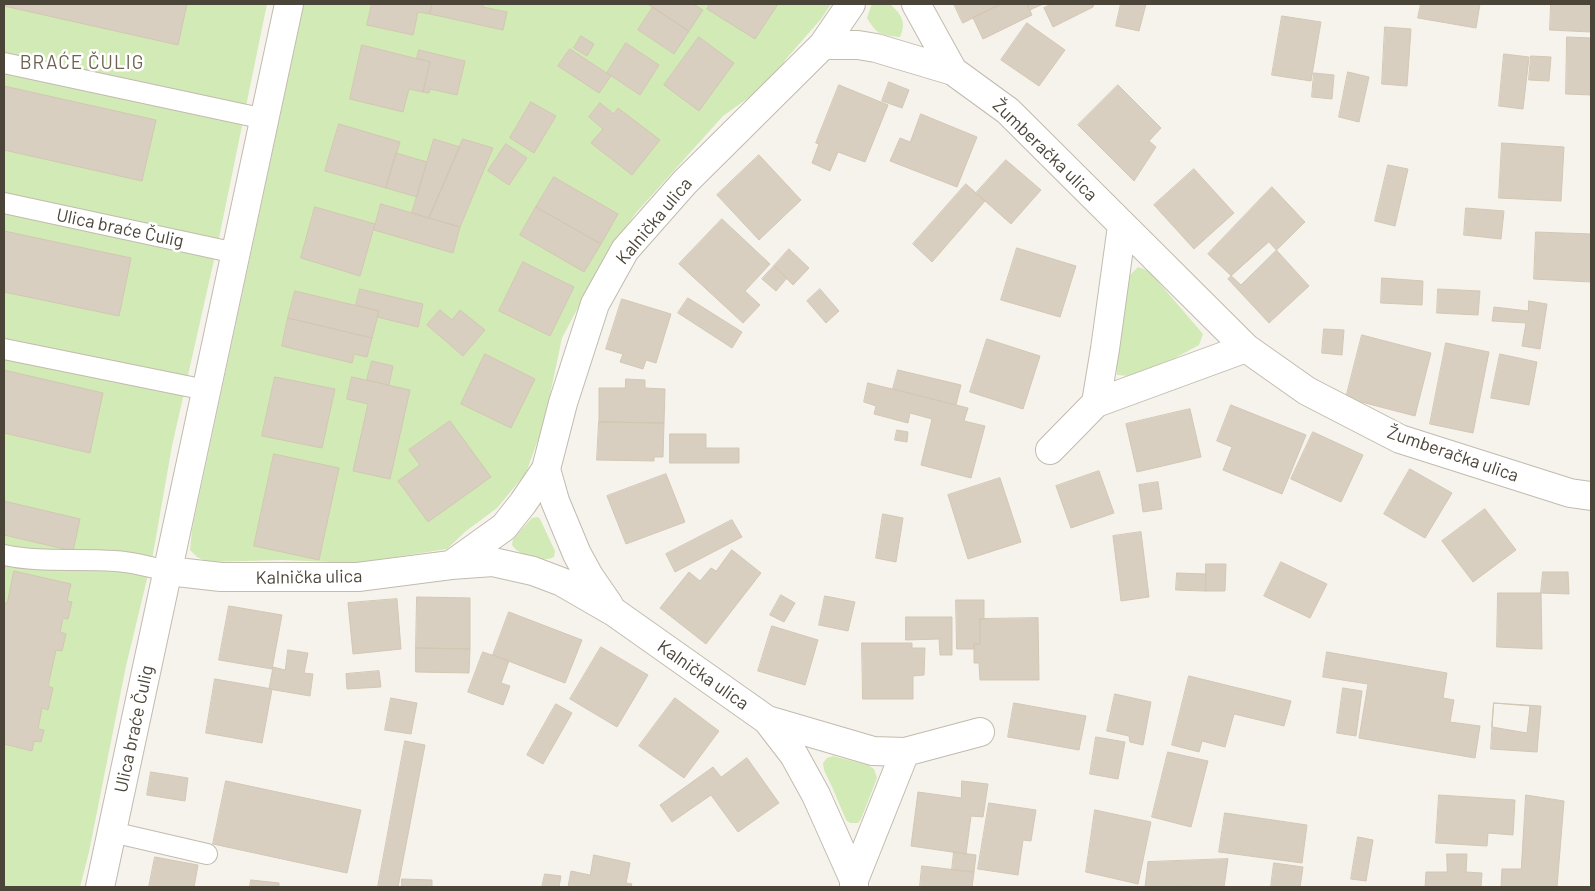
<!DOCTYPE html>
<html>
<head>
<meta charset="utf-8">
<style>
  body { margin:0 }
  #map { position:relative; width:1595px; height:891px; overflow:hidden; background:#f6f3ec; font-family:Barlow,sans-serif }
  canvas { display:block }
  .frame { position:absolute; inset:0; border:5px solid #4b4439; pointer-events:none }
</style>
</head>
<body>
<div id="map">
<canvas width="1595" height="891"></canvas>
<div class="frame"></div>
</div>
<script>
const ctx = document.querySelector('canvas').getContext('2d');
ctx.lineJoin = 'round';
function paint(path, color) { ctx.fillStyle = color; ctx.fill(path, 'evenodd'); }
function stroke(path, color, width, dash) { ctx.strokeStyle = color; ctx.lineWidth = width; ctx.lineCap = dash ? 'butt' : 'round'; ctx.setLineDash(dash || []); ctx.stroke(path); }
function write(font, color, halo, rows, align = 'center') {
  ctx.font = font + ' Barlow,sans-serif'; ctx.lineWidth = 5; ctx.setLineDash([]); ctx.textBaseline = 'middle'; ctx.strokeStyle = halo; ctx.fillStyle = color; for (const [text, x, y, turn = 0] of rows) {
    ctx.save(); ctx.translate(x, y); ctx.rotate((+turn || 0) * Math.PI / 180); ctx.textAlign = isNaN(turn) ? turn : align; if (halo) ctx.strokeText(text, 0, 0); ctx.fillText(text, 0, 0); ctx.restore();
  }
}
paint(new Path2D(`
  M4,4h263l-48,234 -47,208 -19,108 -27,112 -37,186 -9,35h-76z
  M304,4h527l-10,15 -35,40 -14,22 -49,35 -88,98 -35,52 -38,72 -18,85 -18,50 -29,35 -31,23 -19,18 -89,14 -76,-3 -74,2 -11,-5 -7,-7 2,-20z
  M873,4h17c11,10 17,18 10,33 -19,-2 -23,-2 -33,-19l4,-12z
  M1138,267l11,4 54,63 -4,11 -24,13 -45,18 -13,-1 -1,-13 13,-86z
  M538,517l2,2 15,32 -1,6c-12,6 -35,-1 -42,-12l1,-6 19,-21z
  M833,756l35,9 6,4 3,9 -16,41 -3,4h-8l-4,-3 -13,-31 -9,-19 -1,-7 4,-5z`), '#d2eab5');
const building = new Path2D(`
  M4,4h183l-9,41 -174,-39z
  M372,4h60l-2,10 -12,-2 -5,23 -46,-10z
  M432,4h51v3l24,5 -4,18 -73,-16z
  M648,4h45l10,6 -14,21z
  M710,4h68l-23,35 -48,-30z
  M954,4h47l-38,19z
  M1001,4h26l5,11 -49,24 -10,-21z
  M1027,4h16l-13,6z
  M1052,4h42l-1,3 -40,20 -9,-19z
  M1121,4h25l-7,27 -23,-5z
  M1421,4h59l-4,24 -58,-10z
  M1551,4h40v28l-41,-2z
  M653,7l36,24 -15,23 -36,-24z
  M1282,16l39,6 -10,59 -39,-6z
  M1027,23l38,27 -26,36 -38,-26z
  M1385,27l26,2 -4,57 -25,-2z
  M581,36l13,8 -7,12 -13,-8z
  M699,37l35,26 -35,48 -35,-26z
  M1567,37l24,1v57l-25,-1z
  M626,43l33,22 -19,30 -33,-22z
  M362,45l68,17 -7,30 -14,-3 -6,23 -53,-13z
  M570,49l41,27 -12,17 -41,-27z
  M419,50l46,11 -8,34 -27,-6 -1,4 -6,-1 7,-30 -13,-4z
  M1504,54l25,3 -6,52 -24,-3z
  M1531,56l20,1 -2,24 -20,-1z
  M1348,72l21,5 -10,45 -20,-5z
  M1314,73l20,2 -2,24 -20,-2z
  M889,82l20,8 -7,18 -20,-7z
  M839,85l49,20 -23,57 -27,-10 -8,19 -18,-8 7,-19 -3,-1z
  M1118,85l43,43 -12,13 7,6 -22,34 -56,-56z
  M4,86l152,34 -14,61 -138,-31z
  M531,102l25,14 -22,37 -24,-15z
  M600,103l14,11 4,-6 42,32 -28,35 -41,-32 12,-14 -14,-12z
  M921,114l56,23 -20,50 -67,-26 10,-23 10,4z
  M339,124l61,18 -14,46 -61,-17z
  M434,139l26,8 -31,71 -17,-5z
  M463,139l30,9 -33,79 -31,-9z
  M1502,143l62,4 -3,54 -62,-3z
  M506,144l21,14 -18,27 -21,-14z
  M396,153l31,9 -10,35 -31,-9z
  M759,155l42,45 -42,40 -42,-45z
  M1006,160l35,30 -30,34 -35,-31z
  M1388,165l20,4 -13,57 -20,-5z
  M1194,169l40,44 -40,36 -40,-44z
  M554,177l64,37 -17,30 -65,-37z
  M966,184l19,17 -53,61 -19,-18z
  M1272,187l33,35 -64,63 -33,-31z
  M381,204l79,23 -7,26 -79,-23z
  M315,207l60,17 -15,52 -59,-18z
  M536,207l65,37 -17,28 -64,-37z
  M1466,208l38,3 -3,28 -37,-4z
  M722,219l48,45 -25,27 15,14 -17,18 -64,-59z
  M4,231l127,27 -12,58 -115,-24z
  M1536,232l55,2v48l-57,-3z
  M1269,242l40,44 -40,37 -41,-44z
  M1017,248l59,18 -16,51 -59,-17z
  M789,249l20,19 -16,17 -19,-19z
  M523,262l51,25 -24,49 -51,-25z
  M774,266l13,12 -11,13 -14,-12z
  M1382,278l41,3 -1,24 -41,-2z
  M360,289l63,15 -5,23 -41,-10 2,-6 -23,-6z
  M820,289l19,22 -13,12 -19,-22z
  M1438,289l42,2 -2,24 -41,-2z
  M295,291l84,20 -7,27 -84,-20z
  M688,298l54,34 -10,16 -54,-35z
  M622,299l49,15 -15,49 -10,-3 -3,9 -23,-7 3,-8 -17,-5z
  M1529,301l18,3 -7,45 -18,-3 4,-23 -34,-2 2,-14 34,4z
  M440,310l12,10 8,-10 25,20 -22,26 -36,-31z
  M288,318l84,20 -5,19 -13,-3 -2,9 -70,-17z
  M1324,329l20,1 -2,25 -20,-2z
  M1362,335l69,18 -16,63 -69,-18z
  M987,339l53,17 -17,53 -53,-17z
  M1446,343l43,9 -16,81 -43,-9z
  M485,354l50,25 -24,49 -50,-24z
  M1500,354l37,8 -8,43 -38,-7z
  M372,361l21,5 -4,19 -22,-5z
  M4,370l99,23 -13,60 -86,-20z
  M898,370l63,15 -5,20 -63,-16z
  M275,377l60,12 -13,59 -60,-12z
  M352,377l58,13 -20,89 -37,-8 15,-67 -21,-5z
  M626,379l19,1v8l20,1 -1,34 -65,-1v-34h26z
  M868,383l100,25 -4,13 21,5 -14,52 -50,-13 11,-46 -22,-6 -2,10 -34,-9 2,-8 -12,-4z
  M1231,405l75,30 -24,59 -59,-24 9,-23 -15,-6z
  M1190,409l11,48 -64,15 -11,-48z
  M450,421l41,56 -63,45 -30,-41 22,-16 -11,-15z
  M599,422l65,1 -1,34h-9v4l-57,-1z
  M897,430l11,2 -1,10 -12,-2z
  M1313,432l50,23 -22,47 -50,-23z
  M670,434h36v14h33v15h-69z
  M274,454l65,14 -20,92 -65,-14z
  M1410,469l42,24 -27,45 -41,-24z
  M1099,471l15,42 -43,15 -15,-42z
  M666,474l19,48 -59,22 -19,-48z
  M1000,478l21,64 -53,17 -20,-64z
  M1158,482l4,27 -19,3 -4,-27z
  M4,501l76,18 -7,32 -69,-16z
  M1485,509l31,41 -43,32 -31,-41z
  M883,514l20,4 -7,44 -20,-4z
  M732,520l10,17 -67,35 -9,-18z
  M1141,532l8,65 -28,4 -8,-65z
  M732,550l29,23 -55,71 -46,-36 29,-36 11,9 11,-13 5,3z
  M1281,562l46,22 -17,34 -46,-22z
  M1206,564h20l-1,27h-19z
  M14,571l57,13 -4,17 5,1 -4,17 -5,-1 -3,14 6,2 -4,17 -6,-1 -8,36 5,2 -5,22 -6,-2 -4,21 6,1 -3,12 -7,-1 -2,10 -28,-7v-141h3z
  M1543,572h25l1,22 -28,-1z
  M1177,573l29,1v17l-30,-1z
  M1498,593h43l1,56 -45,-2z
  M781,595l14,8 -11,19 -14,-7z
  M825,596l30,6 -7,29 -29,-6z
  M417,597l53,1v51l-54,-1z
  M397,599l4,50 -48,5 -5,-51z
  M956,600h28v19h-4v25h-6v5h-17z
  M229,606l53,9 -10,54 -53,-9z
  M509,612l73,28 -17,43 -72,-28z
  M906,617h46v38h-12l-1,-16 -33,1z
  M1038,618l1,62h-59l-1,-17h-5v-19h6v-25z
  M772,626l46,14 -13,45 -47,-14z
  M862,643h50v5h13l-1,27 -11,1v23h-50z
  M601,647l47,28 -31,52 -47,-28z
  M416,648l54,1 -1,24 -53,-1z
  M288,650l20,3 -4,20 9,1 -3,22 -41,-7 4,-22 12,3z
  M483,652l26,9 -8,22 9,3 -7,19 -35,-13z
  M1327,652l120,21 -4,25 11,2 -4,22 30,4 -5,32 -116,-20 9,-54 -45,-7z
  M379,671l2,16 -34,2 -1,-15z
  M1189,676l102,25 -7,25 -50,-12 -9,33 -23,-6 -3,11 -27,-7z
  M215,679l57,10 -10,54 -56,-10z
  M1343,688l19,3 -6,45 -19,-3z
  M1115,694l36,8 -8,43 -13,-3 -1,-6 -22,-5z
  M391,698l26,5 -6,31 -26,-4z
  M675,698l44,33 -35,47 -45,-32z
  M1014,703l72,13 -7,34 -71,-13z
  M1494,703l47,3 -4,46 -46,-3z
  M1494,703l36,3 -3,27 -35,-6z
  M556,704l16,9 -29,51 -16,-9z
  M1096,737l29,5 -7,37 -28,-5z
  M405,741l20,4 -27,142h-20z
  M1168,752l40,9 -17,66 -39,-10z
  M747,758l32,45 -41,29 -27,-37 -39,27 -12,-17 53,-38 8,10z
  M151,772l37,6 -3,23 -38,-6z
  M226,781l135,29 -14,63 -134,-29z
  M962,781l26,3 -5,33 -12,-1 -5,38 -55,-8 7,-54 43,6z
  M1439,795l76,5 -2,35 -25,-2 -1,13 -51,-3z
  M1526,795l38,6 -7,86h-56l1,-18h19z
  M989,803l47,7 -5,31 -8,-1 -5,35 -40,-6z
  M1095,810l56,12 -13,62 -52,-12z
  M1225,813l82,12 -5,38 -83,-11z
  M1358,837l15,3 -7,41 -15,-2z
  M954,852l22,3 -2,17 -22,-2z
  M1447,854h20l-1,18 16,1 -1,14h-56l1,-15h21z
  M594,855l36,8 -4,20 6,1 -1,3h-63l3,-16 19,4z
  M155,857l43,8 -4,22h-45z
  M1228,859l-4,28h-30v-1l-49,1 3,-25z
  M1274,863l29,4 -3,20h-29z
  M922,866l52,6 -2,15h-52z
  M545,874l16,2 -2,11h-17z
  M402,879l30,1v7h-30z
  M251,880l28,3v4h-29z`);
paint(building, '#d8cfc1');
stroke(building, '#d3c7b4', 1);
const service = new Path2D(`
  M4,63l261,56
  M4,203l232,50
  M4,349l202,41
  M4,555c37,8 73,3 111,6 18,1 35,6 53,10
  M112,832l95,22`);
const minor = new Path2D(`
  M916,4l37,67 55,40 238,237 61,43 93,48 170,54 21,3
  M823,45h35l18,3 77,23
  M1096,403l150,-55
  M1050,450l46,-47 9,-54 17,-123
  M451,565l53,-38 19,-24 23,-34
  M168,571l53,6h137l93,-12 42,-3 40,9 29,11 52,30 153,108 27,35 22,40 38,85v7
  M609,605l-20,-29 -12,-22 -22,-53 -9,-32 17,-66 32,-99 30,-54 60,-68 138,-137 28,-41
  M767,720l106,31 32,1 75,-20
  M854,880l51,-128
  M100,887l189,-883`);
stroke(service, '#c2bbae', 22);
stroke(minor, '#c2bbae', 30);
stroke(service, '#fff', 20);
stroke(minor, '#fff', 28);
write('18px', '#4b4439', '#fff', [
  ["Žumberačka ulica",1045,150,44],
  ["Kalnička ulica",654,221,-50],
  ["Ulica braće Čulig",120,228,12],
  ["Žumberačka ulica",1453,454,19],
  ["Kalnička ulica",309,577,-1],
  ["Kalnička ulica",703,675,35],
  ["Ulica braće Čulig",134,729,-78]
]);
ctx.letterSpacing = '1px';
write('19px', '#6e6250', '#fff', [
  ["BRAĆE ČULIG",82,63]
]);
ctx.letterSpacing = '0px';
</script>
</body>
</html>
